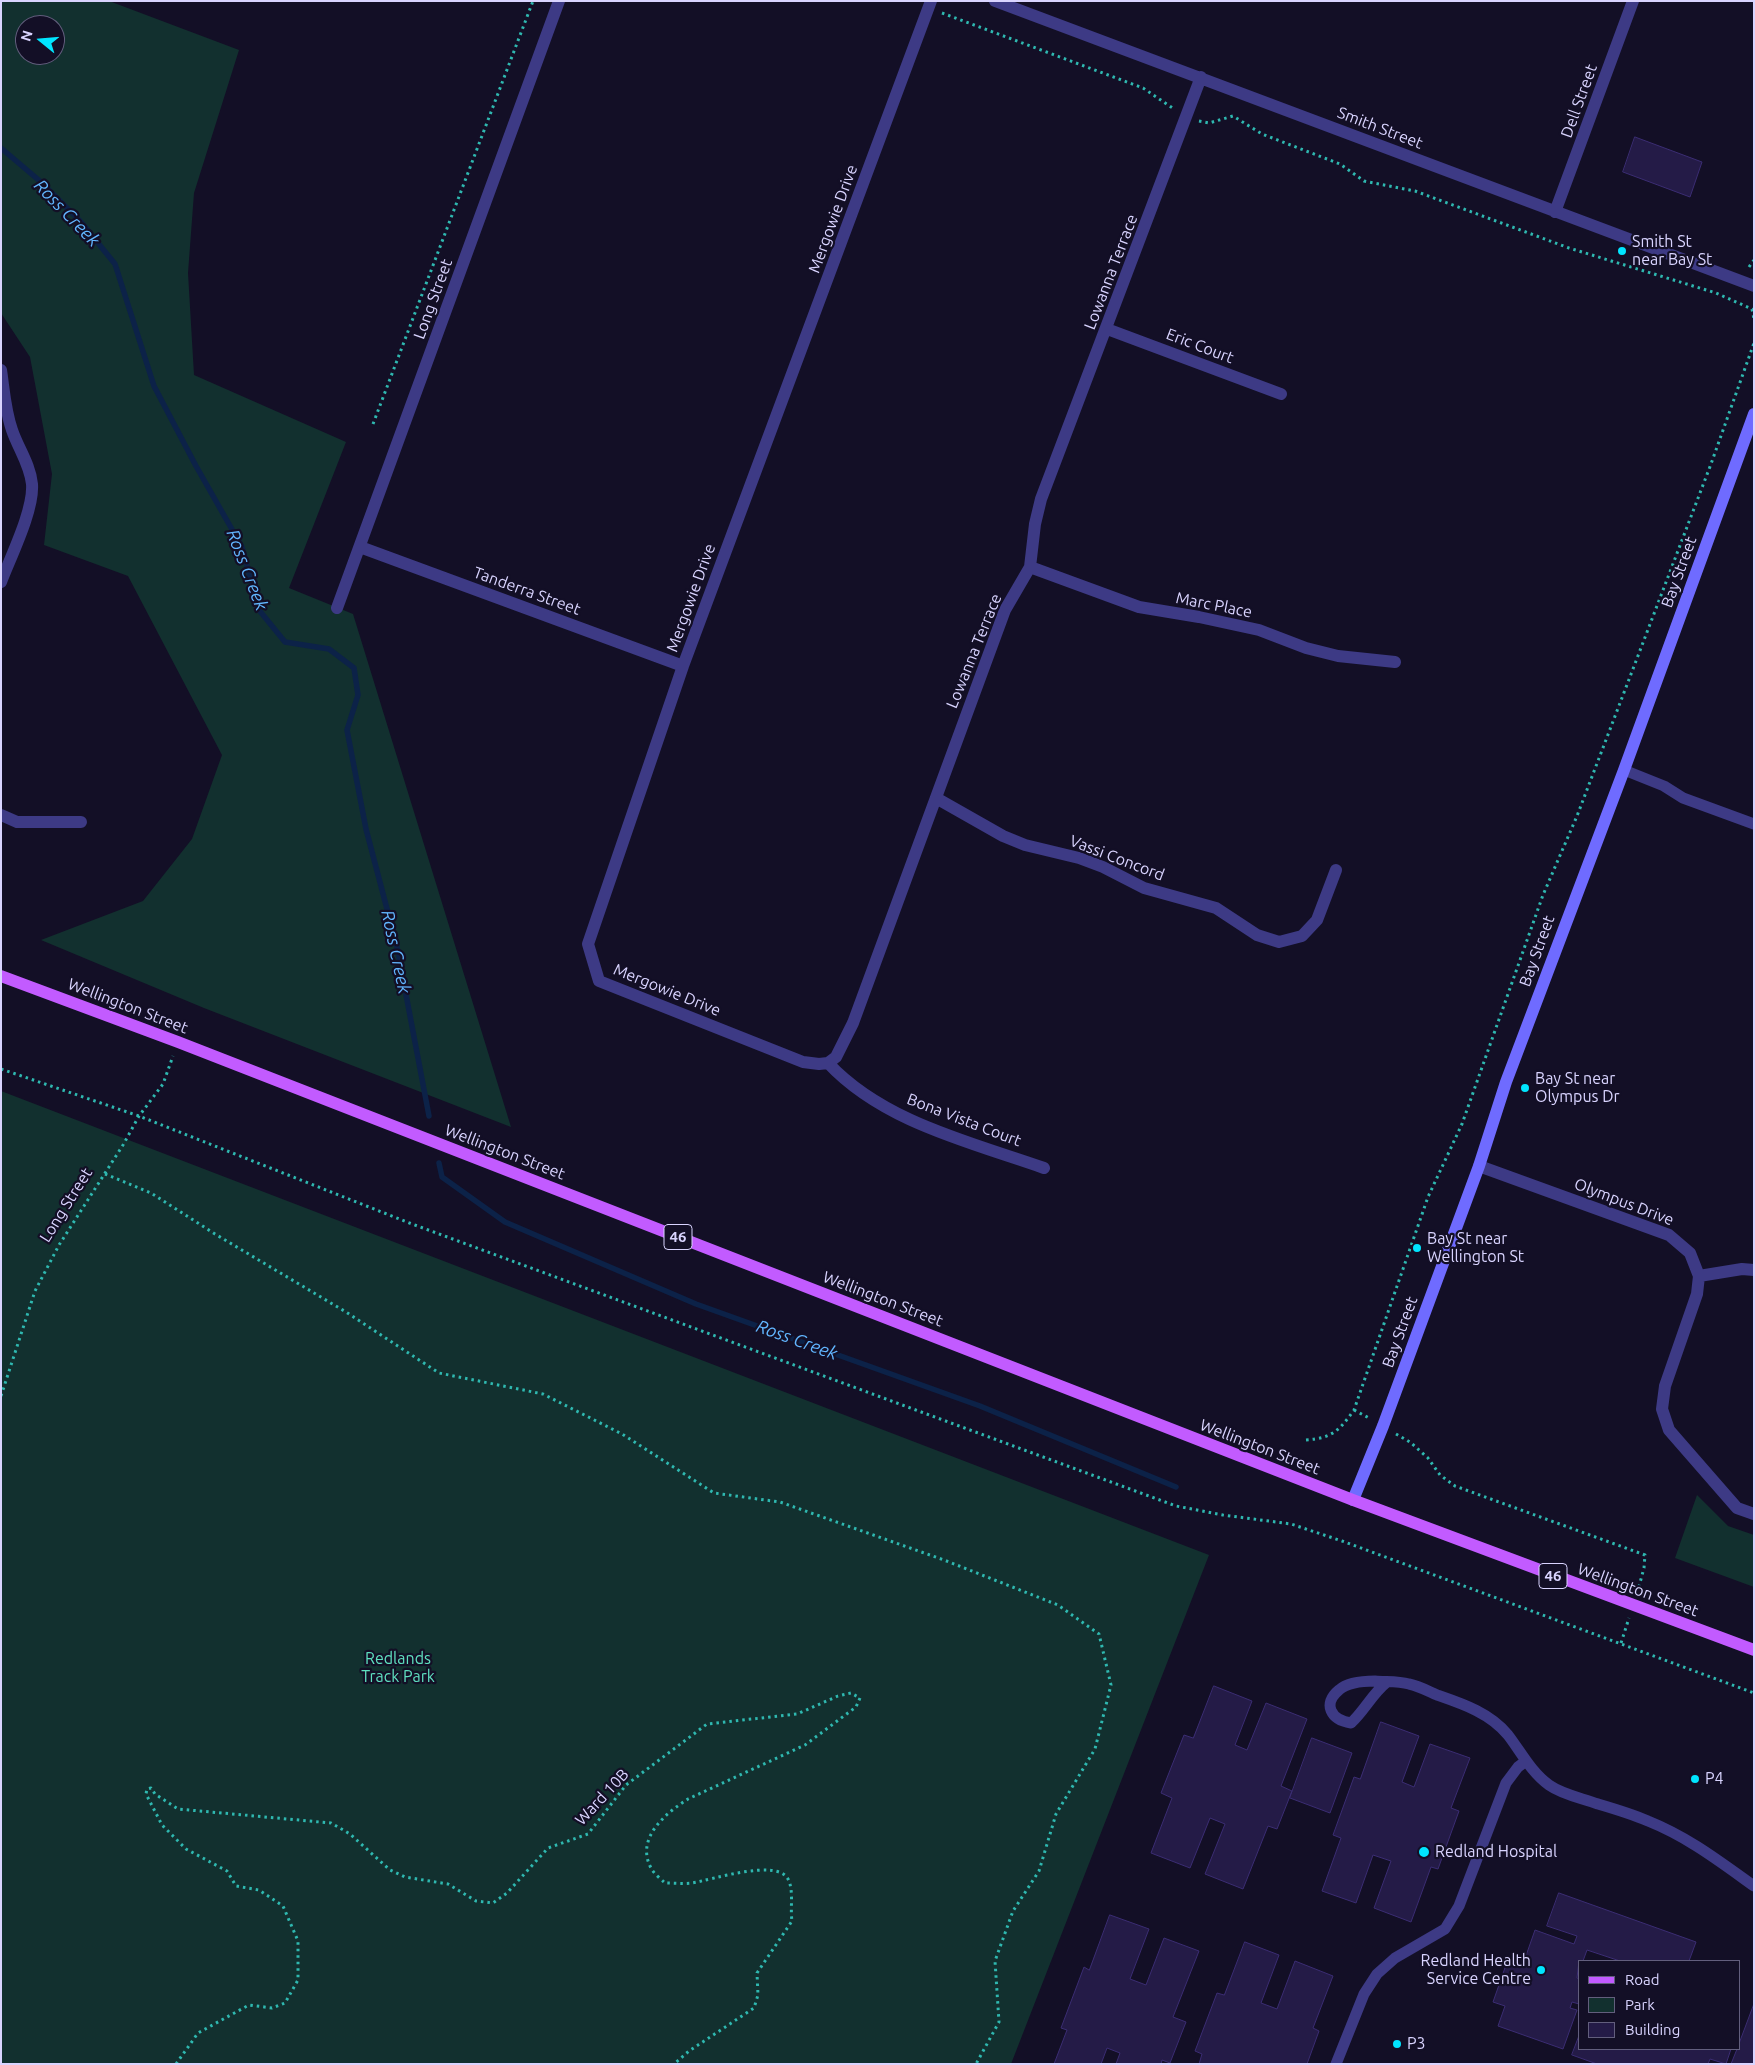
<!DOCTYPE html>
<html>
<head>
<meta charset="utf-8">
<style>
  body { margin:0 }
  #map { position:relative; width:1755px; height:2065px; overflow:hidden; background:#130f26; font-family:Ubuntu,sans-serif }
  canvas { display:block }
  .frame { position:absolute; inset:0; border:2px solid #d9d4ff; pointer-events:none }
  .legend { position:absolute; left:1578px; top:1960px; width:162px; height:90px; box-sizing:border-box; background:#130f26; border:1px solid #625e7d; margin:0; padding:6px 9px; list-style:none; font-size:15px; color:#d9d4ff }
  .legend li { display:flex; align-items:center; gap:10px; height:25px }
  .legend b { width:25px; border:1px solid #625e7d }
  .north { position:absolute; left:15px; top:15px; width:50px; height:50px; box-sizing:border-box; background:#130f26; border:1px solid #625e7d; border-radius:50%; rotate:287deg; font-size:14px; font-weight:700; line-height:20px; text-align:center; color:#d9d4ff }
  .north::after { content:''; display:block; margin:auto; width:18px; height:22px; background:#00e5ff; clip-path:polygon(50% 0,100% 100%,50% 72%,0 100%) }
</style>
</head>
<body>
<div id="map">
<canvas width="1755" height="2065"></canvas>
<div class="frame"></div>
<ul class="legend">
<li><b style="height:6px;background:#c25bff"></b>Road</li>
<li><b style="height:14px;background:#12302f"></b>Park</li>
<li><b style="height:14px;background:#241b47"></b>Building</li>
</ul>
<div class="north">N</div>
</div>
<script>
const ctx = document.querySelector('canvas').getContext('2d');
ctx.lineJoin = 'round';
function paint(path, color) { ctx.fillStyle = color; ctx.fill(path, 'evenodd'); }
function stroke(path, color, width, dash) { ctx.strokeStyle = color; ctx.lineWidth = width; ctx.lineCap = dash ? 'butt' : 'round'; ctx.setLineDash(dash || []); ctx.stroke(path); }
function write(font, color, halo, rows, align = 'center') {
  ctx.font = font + ' Ubuntu,sans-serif'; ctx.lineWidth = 4.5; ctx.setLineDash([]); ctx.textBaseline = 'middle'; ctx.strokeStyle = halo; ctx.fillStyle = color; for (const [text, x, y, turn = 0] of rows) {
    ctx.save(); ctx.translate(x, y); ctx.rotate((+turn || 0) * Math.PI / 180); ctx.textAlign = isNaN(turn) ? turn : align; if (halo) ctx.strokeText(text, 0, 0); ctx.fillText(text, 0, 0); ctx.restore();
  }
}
paint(new Path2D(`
  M1,1h108l130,49 -45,143 -6,80 6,102 152,67 -57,146 64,26 158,513 -307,-119 -163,-68 102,-39 49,-62 30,-84 -94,-179 -84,-31 8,-71 -22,-117 -29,-44zM25,25h30v30h-30z
  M1,1091l1208,464 -198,509h-1010z
  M1697,1495l31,31 26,9v52l-79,-29z`), '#12302f');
stroke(new Path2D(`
  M1,148l40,34 40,40 34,42 39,122 42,80 46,81 17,63 26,32 44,7 25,19 4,27 -11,35 19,99 31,118 32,169
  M439,1163l3,14 63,45 191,82 284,102 196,81`), '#0c2248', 5.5);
const building = new Path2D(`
  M1635,137l67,25 -12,35 -67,-25z
  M1214,1686l38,15 -17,44 12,5 19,-47 41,16 -26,67 11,5 -15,38 -9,-3 -25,63 -38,-15 20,-50 -15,-6 -20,50 -39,-15 21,-55 -11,-5 23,-58 9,3z
  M1381,1722l38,14 -17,46 12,5 16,-43 40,14 -19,50 8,3 -21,58 -7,-2 -20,55 -37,-14 17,-47 -18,-6 -17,48 -34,-12 19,-53 -8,-3 21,-58 6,2z
  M1312,1738l40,15 -22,60 -40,-15z
  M1559,1893l137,49 -7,19h-69l-33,-11 -4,11h-4l-2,17 2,1v25l-7,-2 -2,6 7,2 -14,39 -65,-23 7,-20 -12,-4 14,-40 15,5 13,-37 39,14 3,-8 -30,-10z
  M1110,1915l39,14 -19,50 16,6 18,-47 35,13 -26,66 13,5 -16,41 -8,-3 -1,4h-45l4,-11 -13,-5 -6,16h-47l13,-34 -6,-2 23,-61 5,3z
  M1245,1942l34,13 -18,48 16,6 18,-48 38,15 -20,52 6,3 -12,33h-108l3,-10 -7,-3 22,-58 7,2z
  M1754,2004v60h-23l6,-15h2v-5z
  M1579,2036v13h152l-5,15 -16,-5 -2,5h-111l-25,-9z`);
paint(building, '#241b47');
stroke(building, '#3b2d73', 1);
stroke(new Path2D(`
  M942,13l201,75 31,21
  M1199,121l10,2 24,-7 29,18 78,30 24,17 51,10 154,57 147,45 36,16 2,10
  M1749,267l5,-7
  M373,424l160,-423
  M1,1069l138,47 273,108 764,282 47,9 68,9 51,17 412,152
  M105,1174l46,19 64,41 131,78 93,61 104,21 79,40 92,59 66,9 164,58 114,45 41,29 12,51 -16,64 -39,65 -17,57 -26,40 -18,50 4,61 -23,42
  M1,1396l34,-105 24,-46 64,-100 16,-29 24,-32 10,-28
  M1354,1410l15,8
  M1396,1434l14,8 18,16 12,17 15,11 190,69 -1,13 -6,22
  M1306,1440c26,-2 33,-9 48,-30l74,-213 34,-73 81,-229 34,-79 134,-352 43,-121
  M1621,1643l8,-25
  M176,2064l22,-31 51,-28 23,3 13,-5 13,-23v-39l-15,-35 -24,-16 -23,-4 -9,-15 -41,-22 -24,-24 -16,-31 1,-5 4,-1 4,6 23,15 153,14 19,11 40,36 15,7 43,7 28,17 17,2 14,-10 41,-45 40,-14 38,-49 81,-61 90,-10 41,-18 13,-3 9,5 -4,9 -51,38 -117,54c-22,14 -53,39 -37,69 3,6 10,11 14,15 9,0 18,1 27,0 19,-3 85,-25 96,-4 6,11 2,29 4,42l-35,52 1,22 -4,13 -65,43 -15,13`), '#2fb8b0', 3, [2.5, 4]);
stroke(new Path2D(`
  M1624,770l40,16 19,12 71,26
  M1387,1682c-15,12 -22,28 -36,41 -20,-3 -29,-19 -12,-33 9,-8 24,-9 36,-9 11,1 23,0 34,3 10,2 19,7 28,11 26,9 53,18 71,40 13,17 23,37 41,50 14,10 33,13 49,19 17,5 34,10 50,17 40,16 71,40 106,65
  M1336,2064l28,-70 13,-20 18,-16 50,-29 14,-23 47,-123 12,-16 8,-6`), '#3d3a85', 11);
stroke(new Path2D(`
  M995,1l759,285
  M1555,212l78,-211
  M1107,329l174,65
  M1,370c3,20 4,40 11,60 6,18 18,34 20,54 2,26 -21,72 -31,98
  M360,547l323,119
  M1030,567l109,40 60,10 60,13 47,18 32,8 57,6
  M337,608l222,-607
  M936,798l67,38 22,9 54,13 24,9 41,21 72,20 41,27 22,7 23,-6 15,-16 19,-50
  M1,815l16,7h64
  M828,1063l-9,1 -16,-2 -204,-81 -11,-37 95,-278 248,-665
  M828,1063l8,-6 17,-34 152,-413 25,-43 5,-43 6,-25 160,-422
  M828,1063c55,59 142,79 216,105
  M1479,1166l190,69 21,18 9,23 -2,18 -32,92 -3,23 7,21 68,78 17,6
  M1699,1276l43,-7 12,1`), '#3d3a85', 12);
stroke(new Path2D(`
  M1353,1500l30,-74 96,-260 27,-84 118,-312 130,-356`), '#6f6bff', 12);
stroke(new Path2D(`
  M1,976l177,66 1175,458 401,150`), '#c25bff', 12);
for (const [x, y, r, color] of [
  [1622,251,5,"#00e5ff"],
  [1525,1088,5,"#00e5ff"],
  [1417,1248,5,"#00e5ff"],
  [1695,1779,5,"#00e5ff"],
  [1424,1852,6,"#00e5ff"],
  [1541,1970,5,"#00e5ff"],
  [1397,2044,5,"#00e5ff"]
]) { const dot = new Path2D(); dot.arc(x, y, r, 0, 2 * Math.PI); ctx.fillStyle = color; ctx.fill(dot); stroke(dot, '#130f26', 2); }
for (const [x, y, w] of [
  [678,1237,28],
  [1553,1576,28]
]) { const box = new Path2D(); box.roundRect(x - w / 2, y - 12.5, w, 25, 4); ctx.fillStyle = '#130f26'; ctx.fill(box); stroke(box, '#d9d4ff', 1); }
write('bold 15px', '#d9d4ff', null, [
  ["46",678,1237],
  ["46",1553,1576]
]);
write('16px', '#d9d4ff', '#130f26', [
  ["Dell Street",1579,101,-70],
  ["Smith Street",1380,128,21],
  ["Mergowie Drive",833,219,-70],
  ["Lowanna Terrace",1111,272,-69],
  ["Long Street",433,299,-70],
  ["Eric Court",1200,346,21],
  ["Bay Street",1679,572,-70],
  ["Tanderra Street",527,591,20],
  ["Mergowie Drive",691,598,-70],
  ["Marc Place",1214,605,11],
  ["Lowanna Terrace",974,651,-68],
  ["Vassi Concord",1117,858,21],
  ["Bay Street",1537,951,-70],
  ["Mergowie Drive",667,990,22],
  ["Wellington Street",128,1006,21],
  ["Bona Vista Court",964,1120,21],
  ["Wellington Street",505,1152,21],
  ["Olympus Drive",1624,1202,21],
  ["Long Street",66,1205,-58],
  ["Wellington Street",883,1299,21],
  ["Bay Street",1400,1332,-70],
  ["Wellington Street",1260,1447,21],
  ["Wellington Street",1638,1590,20],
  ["Ward 10B",602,1797,-47]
]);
write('16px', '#d9d4ff', '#130f26', [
  ["Smith St",1632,242],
  ["near Bay St",1632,260],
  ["Bay St near",1535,1079],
  ["Olympus Dr",1535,1097],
  ["Bay St near",1427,1239],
  ["Wellington St",1427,1257],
  ["P4",1705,1779],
  ["Redland Hospital",1435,1852],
  ["Redland Health",1531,1961,"right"],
  ["Service Centre",1531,1979,"right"],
  ["P3",1407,2044]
], 'left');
write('16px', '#5fe0c0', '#130f26', [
  ["Redlands",398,1659],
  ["Track Park",398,1677]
]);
write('italic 18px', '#62b6ff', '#130f26', [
  ["Ross Creek",67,213,46],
  ["Ross Creek",247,570,69],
  ["Ross Creek",396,952,78],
  ["Ross Creek",797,1340,20]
]);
</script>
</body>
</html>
